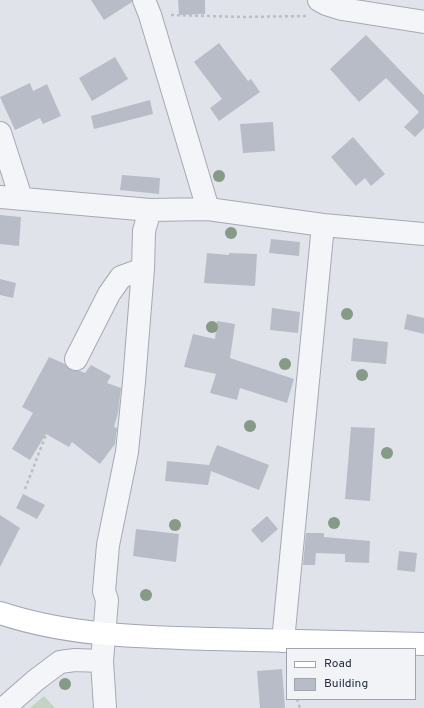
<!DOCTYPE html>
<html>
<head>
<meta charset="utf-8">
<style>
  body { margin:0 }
  #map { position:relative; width:424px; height:708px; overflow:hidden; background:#e1e3ea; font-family:Overpass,sans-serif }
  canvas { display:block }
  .legend { position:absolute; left:286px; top:648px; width:130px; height:52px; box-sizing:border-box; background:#f1f3f7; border:1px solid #a1a5af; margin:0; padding:5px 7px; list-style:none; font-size:12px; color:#292f42 }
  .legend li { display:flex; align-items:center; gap:8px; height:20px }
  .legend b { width:20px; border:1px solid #a1a5af }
</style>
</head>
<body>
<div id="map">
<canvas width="424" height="708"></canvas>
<ul class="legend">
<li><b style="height:5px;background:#fff"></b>Road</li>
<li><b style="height:11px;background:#b8bcc7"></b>Building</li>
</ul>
</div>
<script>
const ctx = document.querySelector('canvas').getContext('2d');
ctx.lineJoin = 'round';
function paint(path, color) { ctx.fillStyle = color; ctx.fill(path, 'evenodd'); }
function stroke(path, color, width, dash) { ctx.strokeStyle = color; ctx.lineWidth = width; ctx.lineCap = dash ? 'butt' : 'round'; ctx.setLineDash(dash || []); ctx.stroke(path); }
paint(new Path2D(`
  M44,696l11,12h-25z`), '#c5d4c2');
paint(new Path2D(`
  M91,0h41v2l-28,18z
  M178,0h27v14l-26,1z
  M366,35l58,60v33l-9,9 -11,-10 15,-15 -33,-34 -27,24 -29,-33z
  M219,43l29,38 3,-2 9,13 -41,29 -9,-13 12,-9 -28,-37z
  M115,57l13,22 -36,22 -13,-23z
  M30,83l3,8 14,-7 14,32 -18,8 -3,-6 -25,12 -15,-33z
  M150,100l3,14 -59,15 -3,-13z
  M273,122l2,29 -32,2 -3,-29z
  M353,137l32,37 -14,12 -6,-8 -9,8 -25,-29z
  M122,175l38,3 -1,16 -39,-4z
  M0,215l21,2 -2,29 -19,-2z
  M271,239l29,3 -1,14 -30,-3z
  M207,253l22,2v-2l28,1 -2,32 -51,-3z
  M0,279l16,4 -3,15 -13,-3z
  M272,308l28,4 -2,21 -28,-3z
  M407,314l17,4v16l-20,-5z
  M217,321l18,3 -5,34 64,21 -7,24 -47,-15 -3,12 -27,-7 6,-19 -32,-7 9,-33 22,5z
  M353,338l35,4 -2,22 -35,-3z
  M49,357l16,7 6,6 9,1 5,2 6,-8 20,11 -4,7 14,5 -3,25 -4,14 3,1 -2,16 -15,20 -28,-22 -3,5 -23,-13 -16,26 -18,-11 21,-36 -11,-6z
  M351,427l24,1 -5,73 -25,-2z
  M217,445l52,20 -10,25 -48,-19 -3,14 -43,-4 2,-20 42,4z
  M23,494l22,11 -8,14 -21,-11z
  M0,515l20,13 -20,39z
  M267,516l11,13 -16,14 -11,-13z
  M136,529l43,5 -3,28 -43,-6z
  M306,533h18v4l46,4 -1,22 -24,-1v-8l-29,-1 -1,12h-12z
  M399,551l18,2 -2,19 -18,-2z
  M282,669l3,39h-25l-3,-37z`), '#b8bcc7');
const minor = new Path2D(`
  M144,0l6,15 58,194
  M319,0l7,4 16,5 82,13
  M0,133l21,65
  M0,197l150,13 58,-1 115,16 101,9
  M76,359l33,-65 12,-17 22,-8
  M283,641l40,-416
  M4,708l32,-28 24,-18 15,-2 27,1
  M105,708l-3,-47 5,-61 -3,-9 4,-46 19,-93 7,-70 9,-113 1,-38 6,-21`);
const major = new Path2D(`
  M0,613c69,23 141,24 212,26 71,2 141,3 212,5`);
stroke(minor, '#a6a9b4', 24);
stroke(major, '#a0a6b6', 24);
stroke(new Path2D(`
  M171,15l71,2 64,-1
  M25,489l43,-111
  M297,699l3,9`), '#bbbec5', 2.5, [3, 3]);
stroke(minor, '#f4f5f8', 22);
stroke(major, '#fff', 22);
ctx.fillStyle = '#859a87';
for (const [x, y] of [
  [219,176],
  [231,233],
  [347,314],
  [212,327],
  [285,364],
  [362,375],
  [250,426],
  [387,453],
  [334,523],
  [175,525],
  [146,595],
  [65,684]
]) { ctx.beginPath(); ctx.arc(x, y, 6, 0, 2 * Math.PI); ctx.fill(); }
</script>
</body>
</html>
